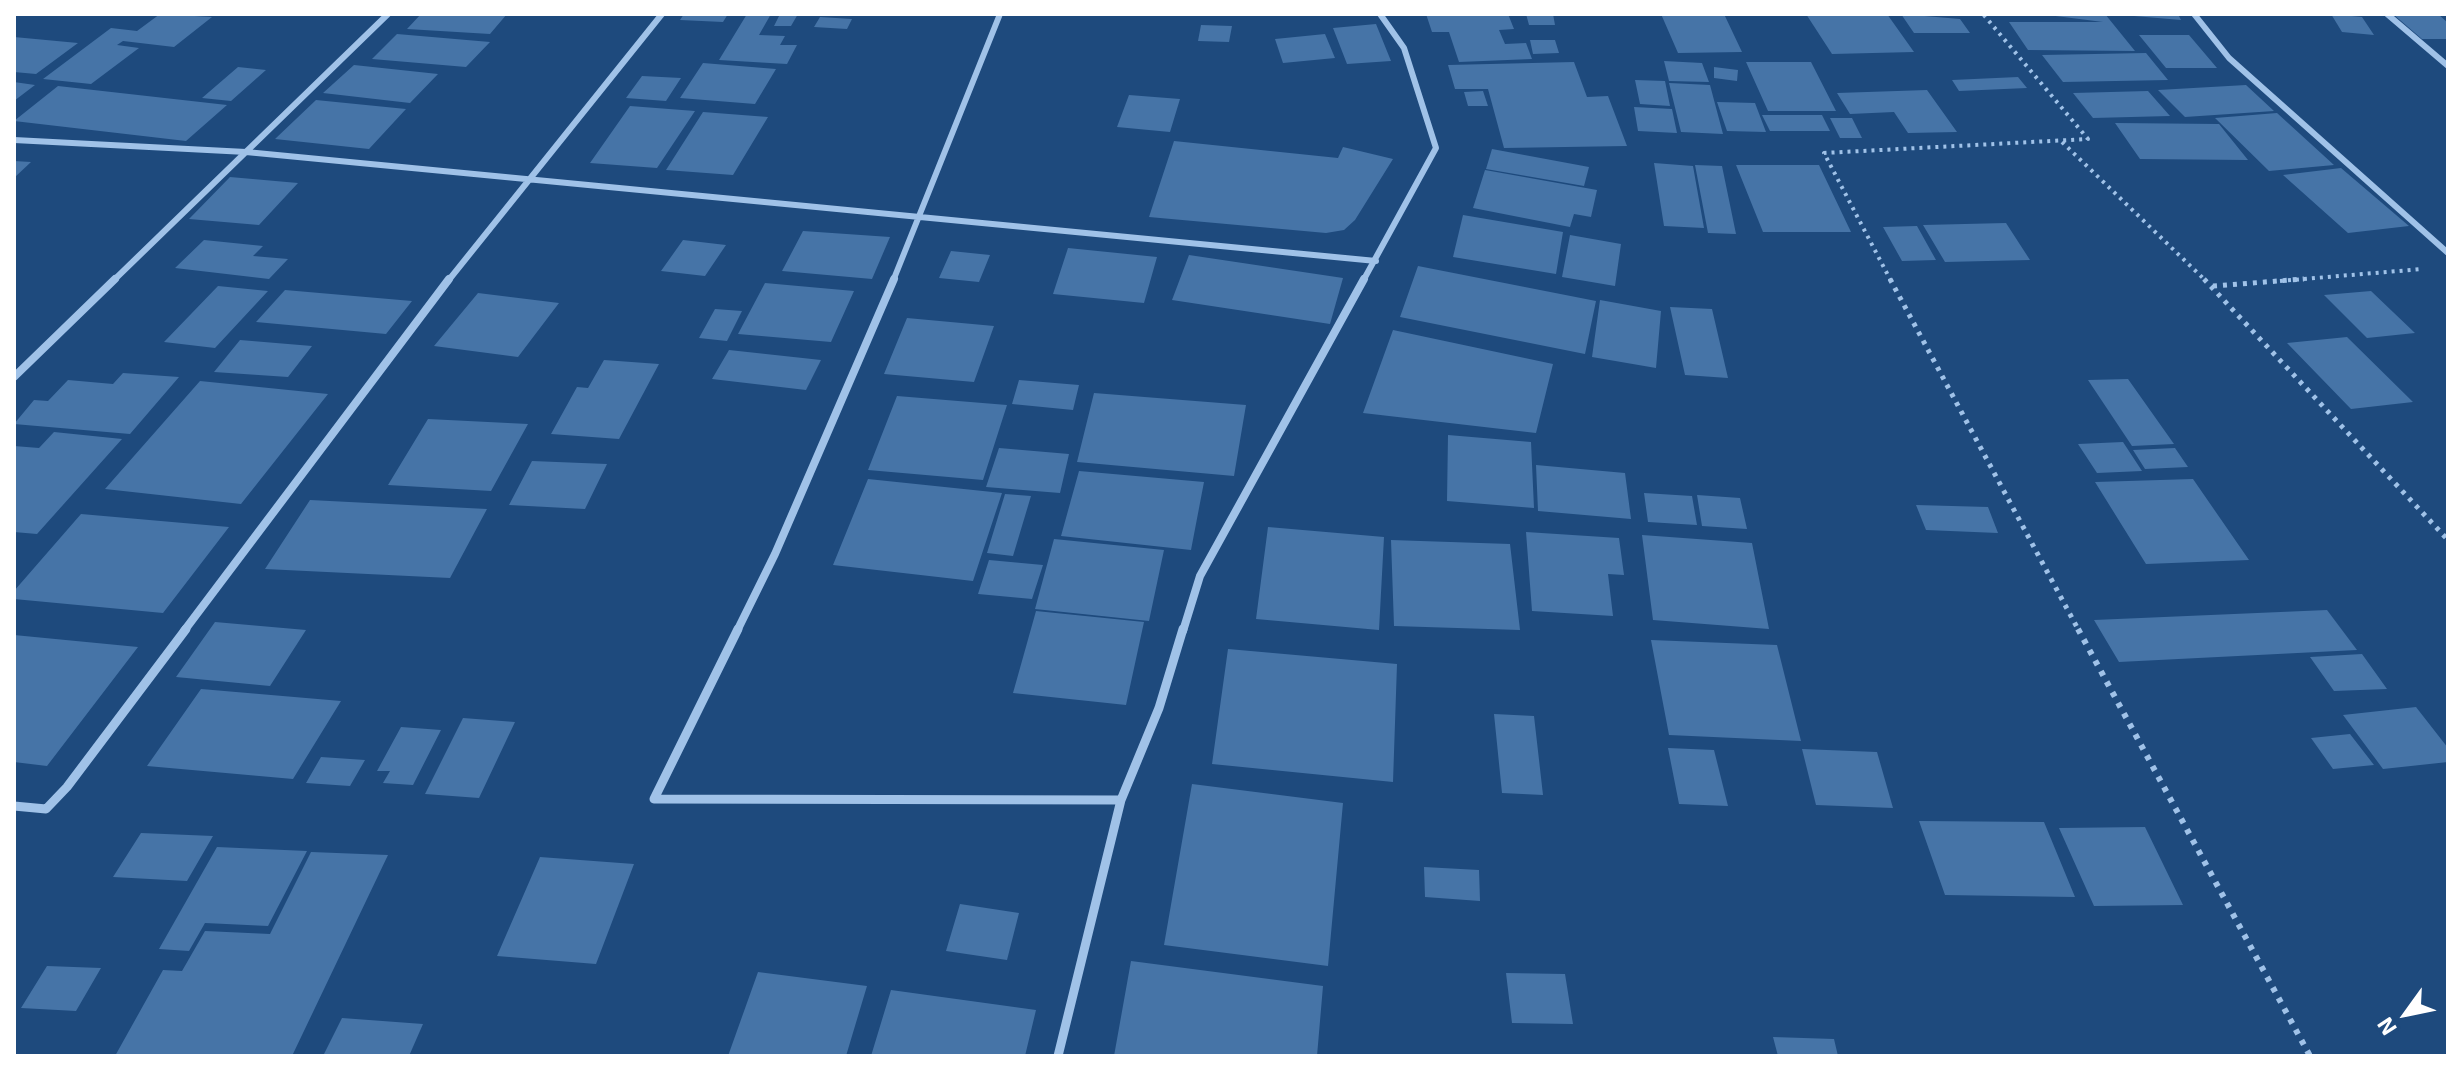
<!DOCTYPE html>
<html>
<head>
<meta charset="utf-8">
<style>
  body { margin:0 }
  #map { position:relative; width:2462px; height:1070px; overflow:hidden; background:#1e4a7d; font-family:"Exo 2",sans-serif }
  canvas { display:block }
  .frame { position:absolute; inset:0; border:16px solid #fff; pointer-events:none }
  .north { position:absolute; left:2366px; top:974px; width:80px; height:80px; -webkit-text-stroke:6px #1e4a7d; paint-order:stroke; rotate:237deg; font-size:22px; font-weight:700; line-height:32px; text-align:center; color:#fff }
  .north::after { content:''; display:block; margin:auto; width:28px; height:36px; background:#fff; clip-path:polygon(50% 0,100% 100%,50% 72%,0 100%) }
</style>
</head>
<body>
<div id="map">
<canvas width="2462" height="1070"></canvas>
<div class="frame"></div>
<div class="north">N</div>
</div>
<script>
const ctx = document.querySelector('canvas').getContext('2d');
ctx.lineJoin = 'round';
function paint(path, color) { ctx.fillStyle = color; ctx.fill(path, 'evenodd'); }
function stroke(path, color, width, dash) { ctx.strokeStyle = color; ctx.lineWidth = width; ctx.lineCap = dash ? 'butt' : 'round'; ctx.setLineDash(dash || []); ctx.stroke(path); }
paint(new Path2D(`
  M160,14l52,3 -38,30 -51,-6 -6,4 22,3 -48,36 -48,-5 68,-51 26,3z
  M421,14h86l-17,20 -83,-5z
  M684,14h44l-5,8 -43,-2z
  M747,14h24l-12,21 26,1 -5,9h17l-10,19 -68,-4z
  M780,14h18l-7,12h-17z
  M1426,14h82l6,15 -15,1 6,14 21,-1 6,16 -73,3 -10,-30h-17z
  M1526,14h27l2,11h-26z
  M1661,14h63l18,38 -64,1z
  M1806,14h81l27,38 -82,2z
  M1901,14l59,5 10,14h-56z
  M2040,14h65l30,37 -107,-1 -19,-28h94z
  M2134,14h44l3,6 -47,-4z
  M2331,14l31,3 12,18 -32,-3z
  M2393,14h45l10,9v16h-26z
  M820,17l32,2 -5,10 -33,-2z
  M1376,24l15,37 -44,3 -14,-36z
  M1201,25l31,1 -3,16 -31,-1z
  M397,34l93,8 -24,25 -94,-8z
  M1325,34l10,24 -52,5 -8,-24z
  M2139,35h50l28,33h-51z
  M14,37l64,6 -42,31 -22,-2z
  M1530,40h25l4,13 -26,1z
  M2146,53l22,27 -105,2 -21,-27z
  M1664,61l38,2 7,19 -40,-1z
  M1574,62l13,35 21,-1 19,50 -123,2 -16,-59h-33l-7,-24z
  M1746,62h65l25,49h-68z
  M703,63l73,6 -21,35 -75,-6z
  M354,65l84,9 -28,29 -87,-10z
  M238,67l28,3 -35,31 -29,-3z
  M1714,67l24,3 -1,11 -23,-3z
  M642,76l39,2 -15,23 -40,-3z
  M2018,77l9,11 -68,3 -7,-11z
  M1635,80l30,1 5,25 -30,-2z
  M14,82l21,3 -21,16z
  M1669,83l41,2 13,49 -42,-2z
  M2246,85l28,26 -89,6 -27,-27z
  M58,86l169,19 -41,36 -172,-20z
  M1927,90l30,42 -49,1 -14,-21 -44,2 -13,-21z
  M1483,91l5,15h-20l-4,-14z
  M2148,91l22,25 -77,2 -20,-25z
  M1129,95l51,4 -10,33 -53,-5z
  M316,100l90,9 -37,40 -94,-10z
  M1717,102l38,1 11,29 -39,-1z
  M630,106l65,5 -38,57 -67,-5z
  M1634,107l38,2 5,24 -39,-2z
  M703,112l65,5 -35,58 -67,-5z
  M2277,113l57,52 -65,6 -54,-53z
  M1762,115h60l8,16h-60z
  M1830,118h22l10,20h-22z
  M2115,123l104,1 29,36 -108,-1z
  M1174,141l164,17 5,-11 50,12 -38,61 -11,10 -18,3 -177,-16z
  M1492,149l97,18 -5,19 -98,-17z
  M14,161l17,1 -17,16z
  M1654,163l39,3 11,62 -40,-2z
  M1695,165l27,1 14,68 -28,-1z
  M1736,165h83l32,67h-88z
  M2341,168l68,58 -61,7 -65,-58z
  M1485,170l112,20 -6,27 -17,-3 -4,13 -97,-19z
  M230,177l68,6 -39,42 -70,-6z
  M1463,215l100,17 -7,42 -103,-17z
  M2006,223l24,37 -85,2 -22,-37z
  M1917,226l19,34 -34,1 -19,-34z
  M803,231l87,6 -18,42 -90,-8z
  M1570,235l51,9 -6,42 -53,-9z
  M204,240l59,6 -10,10 35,3 -19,20 -94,-11z
  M683,240l43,5 -21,31 -44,-5z
  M1068,248l89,9 -13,46 -91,-9z
  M951,251l39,4 -11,27 -40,-4z
  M1189,255l154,23 -13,46 -158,-24z
  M1418,266l178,35 -11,53 -185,-37z
  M765,283l89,8 -23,51 -93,-8z
  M218,286l50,5 -53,57 -51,-6z
  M285,290l127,11 -26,33 -130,-12z
  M2371,291l44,42 -48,5 -43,-43z
  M478,293l81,10 -41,54 -84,-11z
  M1600,300l61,11 -5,57 -64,-11z
  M1670,307l42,2 16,69 -43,-3z
  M715,309l27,2 -15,30 -28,-3z
  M907,318l87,8 -20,56 -90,-8z
  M1393,330l160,34 -17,69 -173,-20z
  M2347,337l66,65 -62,7 -64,-66z
  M240,340l72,6 -24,31 -74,-5z
  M729,350l92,10 -15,30 -94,-11z
  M604,360l55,4 -40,75 -68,-5 26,-47 11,1z
  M123,373l56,4 -49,57 -116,-10 20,-24 14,1 20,-21 45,4z
  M2128,379l46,65 -42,2 -44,-66z
  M1019,380l60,5 -6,25 -61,-6z
  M200,381l128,13 -87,110 -136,-15z
  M1094,393l152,12 -12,71 -157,-14z
  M897,396l110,9 -24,75 -115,-10z
  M428,419l100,5 -37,67 -103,-6z
  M54,432l68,7 -85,95 -23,-2v-86l25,2z
  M1448,435l83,7 3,66 -87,-7z
  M2123,442l19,29 -45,2 -19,-29z
  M999,448l70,6 -9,39 -74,-6z
  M2175,448l13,19 -43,2 -12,-19z
  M532,461l75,3 -22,45 -76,-4z
  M1536,465l89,8 6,46 -93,-8z
  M1079,471l125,11 -13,68 -130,-14z
  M868,479l134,14 -29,88 -140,-16z
  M2193,479l56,81 -103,4 -51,-82z
  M1644,493l48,3 5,29 -49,-3z
  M1005,494l26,2 -18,60 -26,-3z
  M1697,495l43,3 7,31 -45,-3z
  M310,500l177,9 -37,69 -185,-9z
  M1916,505l72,2 10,26 -72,-3z
  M81,514l148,13 -66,86 -149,-14v-8z
  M1268,527l116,10 -5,93 -123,-11z
  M1526,532l93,6 5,37 -16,-1 5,42 -81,-5z
  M1642,535l110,8 17,86 -116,-9z
  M1054,539l110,11 -15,71 -114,-12z
  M1391,540l119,4 10,86 -126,-4z
  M989,560l54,5 -11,34 -54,-5z
  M2327,610l30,40 -238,12 -25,-42z
  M1036,611l108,11 -18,83 -113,-12z
  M215,622l91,8 -36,56 -94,-9z
  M14,635l124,12 -91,119 -33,-4z
  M1651,640l126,5 24,96 -132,-6z
  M1228,649l169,15 -4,118 -181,-18z
  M2362,654l25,35 -53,2 -24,-34z
  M201,689l140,12 -48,78 -146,-13z
  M2416,707l32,41v14l-65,7 -40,-54z
  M1494,714l40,2 9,79 -41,-2z
  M463,718l52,4 -36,76 -54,-4z
  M401,727l40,3 -28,55 -30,-2 7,-12h-13z
  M2350,734l24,31 -41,4 -22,-31z
  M1668,748l46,2 14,56 -49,-2z
  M1802,749l75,3 16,56 -77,-3z
  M321,757l44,3 -15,26 -44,-3z
  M1192,784l151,19 -15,163 -164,-21z
  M1919,821l125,1 31,75 -130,-2z
  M2145,827l38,78 -89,1 -35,-78z
  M141,833l72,3 -26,45 -74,-4z
  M217,847l90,4 -39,75 -63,-3 -16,28 -30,-2z
  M311,852l77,3 -96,201h-177l48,-86 19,1 23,-40 65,3z
  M540,857l94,7 -38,100 -99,-8z
  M1424,867l55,3 1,31 -55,-4z
  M960,904l59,9 -12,47 -61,-9z
  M1131,961l192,25 -6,70h-203z
  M47,966l54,2 -25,43 -55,-3z
  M758,972l109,14 -21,70h-118z
  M1506,973l59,1 8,50 -61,-1z
  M891,990l145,20 -11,46h-154z
  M342,1018l81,6 -14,32h-86z
  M1773,1037l61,2 4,17h-60z`), '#4674a7');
stroke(new Path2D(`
  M2062,142l144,139
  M1891,281l-67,-128 264,-14 -105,-125
  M2280,281l142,-12`), '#a0c2e8', 4, [3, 5]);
stroke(new Path2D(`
  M1890,279l189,352
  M2204,279l244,261
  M2213,286l91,-7`), '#a0c2e8', 5, [4, 6]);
stroke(new Path2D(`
  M2078,629l232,427`), '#a0c2e8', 6, [5, 7]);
stroke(new Path2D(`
  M2194,14l35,44 219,195
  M2387,14l61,52
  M14,140l232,12 1130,109
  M113,281l275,-267
  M448,281l214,-267
  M893,281l107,-267
  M1363,281l73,-133 -32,-100 -24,-34`), '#a0c2e8', 6);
stroke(new Path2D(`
  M14,377l101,-98
  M184,631l265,-352
  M737,631l38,-77 119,-275
  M1183,631l17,-55 164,-297`), '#a0c2e8', 8);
stroke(new Path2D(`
  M738,629l-84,170 467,1
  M14,806l32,3 21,-22 119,-158
  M1058,1056l63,-256 38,-92 24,-79`), '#a0c2e8', 9);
</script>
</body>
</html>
